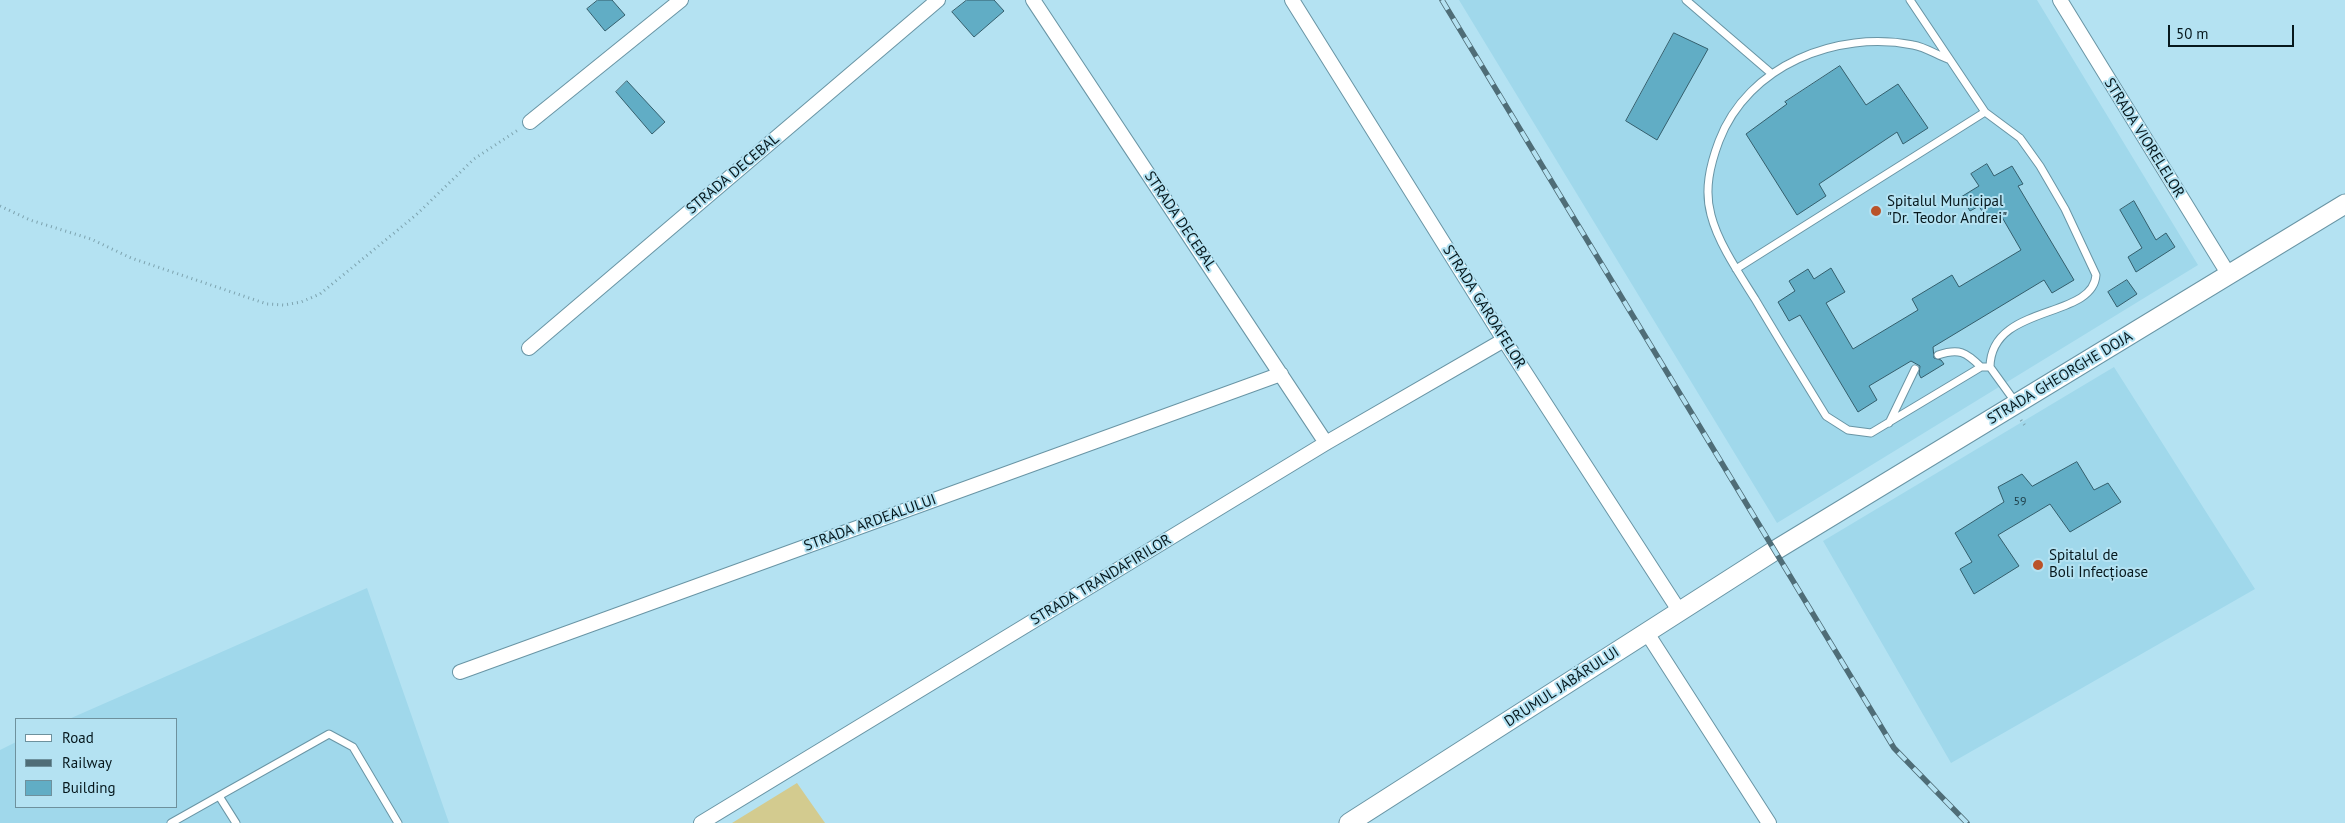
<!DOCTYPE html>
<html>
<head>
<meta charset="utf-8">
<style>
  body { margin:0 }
  #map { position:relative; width:2345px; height:823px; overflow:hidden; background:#b4e2f2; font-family:"PT Sans",sans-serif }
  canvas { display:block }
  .legend { position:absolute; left:15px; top:718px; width:162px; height:90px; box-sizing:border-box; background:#b4e2f2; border:1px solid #6e919d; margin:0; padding:6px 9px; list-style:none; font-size:15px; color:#06181d }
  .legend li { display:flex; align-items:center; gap:10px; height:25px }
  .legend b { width:25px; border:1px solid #6e919d }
  .scale { position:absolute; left:2168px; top:25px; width:126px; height:22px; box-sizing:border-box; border:2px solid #06181d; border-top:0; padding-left:6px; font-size:15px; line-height:18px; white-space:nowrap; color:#06181d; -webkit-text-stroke:4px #b4e2f2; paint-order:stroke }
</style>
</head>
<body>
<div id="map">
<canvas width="2345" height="823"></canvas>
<ul class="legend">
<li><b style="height:6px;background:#fff"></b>Road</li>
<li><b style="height:6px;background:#4f6d77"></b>Railway</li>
<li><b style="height:14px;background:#61adc5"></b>Building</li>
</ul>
<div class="scale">50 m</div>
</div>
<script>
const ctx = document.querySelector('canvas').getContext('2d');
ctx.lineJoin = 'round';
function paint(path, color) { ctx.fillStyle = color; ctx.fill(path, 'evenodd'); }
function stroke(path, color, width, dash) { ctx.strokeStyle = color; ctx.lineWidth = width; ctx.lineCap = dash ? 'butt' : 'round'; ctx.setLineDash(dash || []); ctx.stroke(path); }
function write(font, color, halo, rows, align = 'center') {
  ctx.font = font + ' "PT Sans",sans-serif'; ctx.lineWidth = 4; ctx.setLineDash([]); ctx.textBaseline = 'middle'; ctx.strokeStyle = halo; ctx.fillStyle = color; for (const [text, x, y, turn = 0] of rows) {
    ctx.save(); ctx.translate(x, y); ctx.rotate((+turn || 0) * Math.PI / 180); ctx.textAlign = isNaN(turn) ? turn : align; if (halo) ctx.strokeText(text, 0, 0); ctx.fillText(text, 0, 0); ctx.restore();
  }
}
paint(new Path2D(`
  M1459,0h578l161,265 -421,258z
  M2114,367l141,222 -304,174 -128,-222z
  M367,588l82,235h-449v-73l16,-8v65h160v-88h-107z`), '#a0d8eb');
paint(new Path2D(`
  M797,783l28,40h-93z`), '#d3cb8f');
const building = new Path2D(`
  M598,0h14l13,15 -20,16 -18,-22z
  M967,0h27l10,11 -30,26 -22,-25z
  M1674,33l34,16 -51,91 -31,-19z
  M1840,66l26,39 32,-21 30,44 -25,16 -6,-12 -78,52 7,12 -29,19 -51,-81 41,-30 -2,-2z
  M627,81l38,41 -13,12 -36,-42z
  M1987,164l7,12 18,-10 11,18 -5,2 56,94 -22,13 -8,-13 -111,67 1,11 7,2 3,4 -23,14 -2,-4 1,-8 -9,-5 -42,25 8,14 -19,12 -58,-97 -11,6 -11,-19 17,-11 -6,-10 19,-12 6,10 17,-11 14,24 -19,11 27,46 65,-39 -6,-11 40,-24 7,12 62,-37 -22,-38 -12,8 -8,-14 -9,5 -9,-14 18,-11 -8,-12z
  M2134,201l22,39 10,-7 9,14 -39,25 -8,-15 14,-9 -22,-38z
  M2127,280l10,14 -20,13 -9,-15z
  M2077,462l17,28 14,-7 13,19 -51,30 -20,-28 -52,31 21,31 -45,28 -14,-25 12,-7 -17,-29 49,-31 -6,-15 24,-13 10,12z`);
paint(building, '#61adc5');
stroke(building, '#345f6d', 1);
const service = new Path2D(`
  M1686,0l86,74
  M1910,0l75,112 35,26 20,28 25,43 31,66c-3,45 -105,28 -106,92l26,36
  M1948,59c-11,-4 -23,-12 -35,-14 -76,-15 -165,20 -194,96 -9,24 -15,49 -8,74 7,28 29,60 44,84 23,39 47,78 71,117l22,14 23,3 110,-66h9
  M1736,269l249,-157
  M1938,355c21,-7 28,-3 43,12
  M1889,423l26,-54
  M219,796l17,27
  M171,823l158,-89 24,13 45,76`);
const minor = new Path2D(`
  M1033,0l293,443
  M1292,0l212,340 176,272
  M2060,0l169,275
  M530,122l151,-122
  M529,348l409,-348
  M1647,633l122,190
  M460,672l821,-298
  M701,823l625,-380 178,-103`);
const secondary = new Path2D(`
  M1349,823l425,-272 571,-347`);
stroke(service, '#6995a5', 9);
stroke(minor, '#6995a5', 16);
stroke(secondary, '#6995a5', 21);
stroke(new Path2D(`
  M0,206l30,14 61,19 40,19 136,46 17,1 17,-3 19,-8 96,-79 58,-56 44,-29
  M2021,420l5,7`), '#7da3af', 3, [1, 4]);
stroke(service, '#fff', 7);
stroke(minor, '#fff', 14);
stroke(secondary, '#fff', 19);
const rail = new Path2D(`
  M1442,0l452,748 73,75`);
stroke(rail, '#4f6d77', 5.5);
stroke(rail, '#b4e2f2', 4, [11]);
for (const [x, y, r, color] of [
  [1876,211,6,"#ba5329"],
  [2038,565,6,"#ba5329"]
]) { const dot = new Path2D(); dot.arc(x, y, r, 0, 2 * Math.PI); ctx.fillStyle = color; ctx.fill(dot); stroke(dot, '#b4e2f2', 2); }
write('12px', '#1d3d47', null, [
  ["59",2020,502]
]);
write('15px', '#06181d', '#b4e2f2', [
  ["STRADA VIORELELOR",2144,138,58],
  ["STRADA DECEBAL",733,174,-40],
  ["STRADA DECEBAL",1180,221,56],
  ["STRADA GAROAFELOR",1484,307,58],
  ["STRADA GHEORGHE DOJA",2060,378,-31],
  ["STRADA ARDEALULUI",870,523,-20],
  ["STRADA TRANDAFIRILOR",1101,580,-31],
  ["DRUMUL JABĂRULUI",1562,687,-33]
]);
write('15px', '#06181d', '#b4e2f2', [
  ["Spitalul Municipal",1887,202],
  ["\"Dr. Teodor Andrei\"",1887,219],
  ["Spitalul de",2049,556],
  ["Boli Infecțioase",2049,573]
], 'left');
</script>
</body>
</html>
